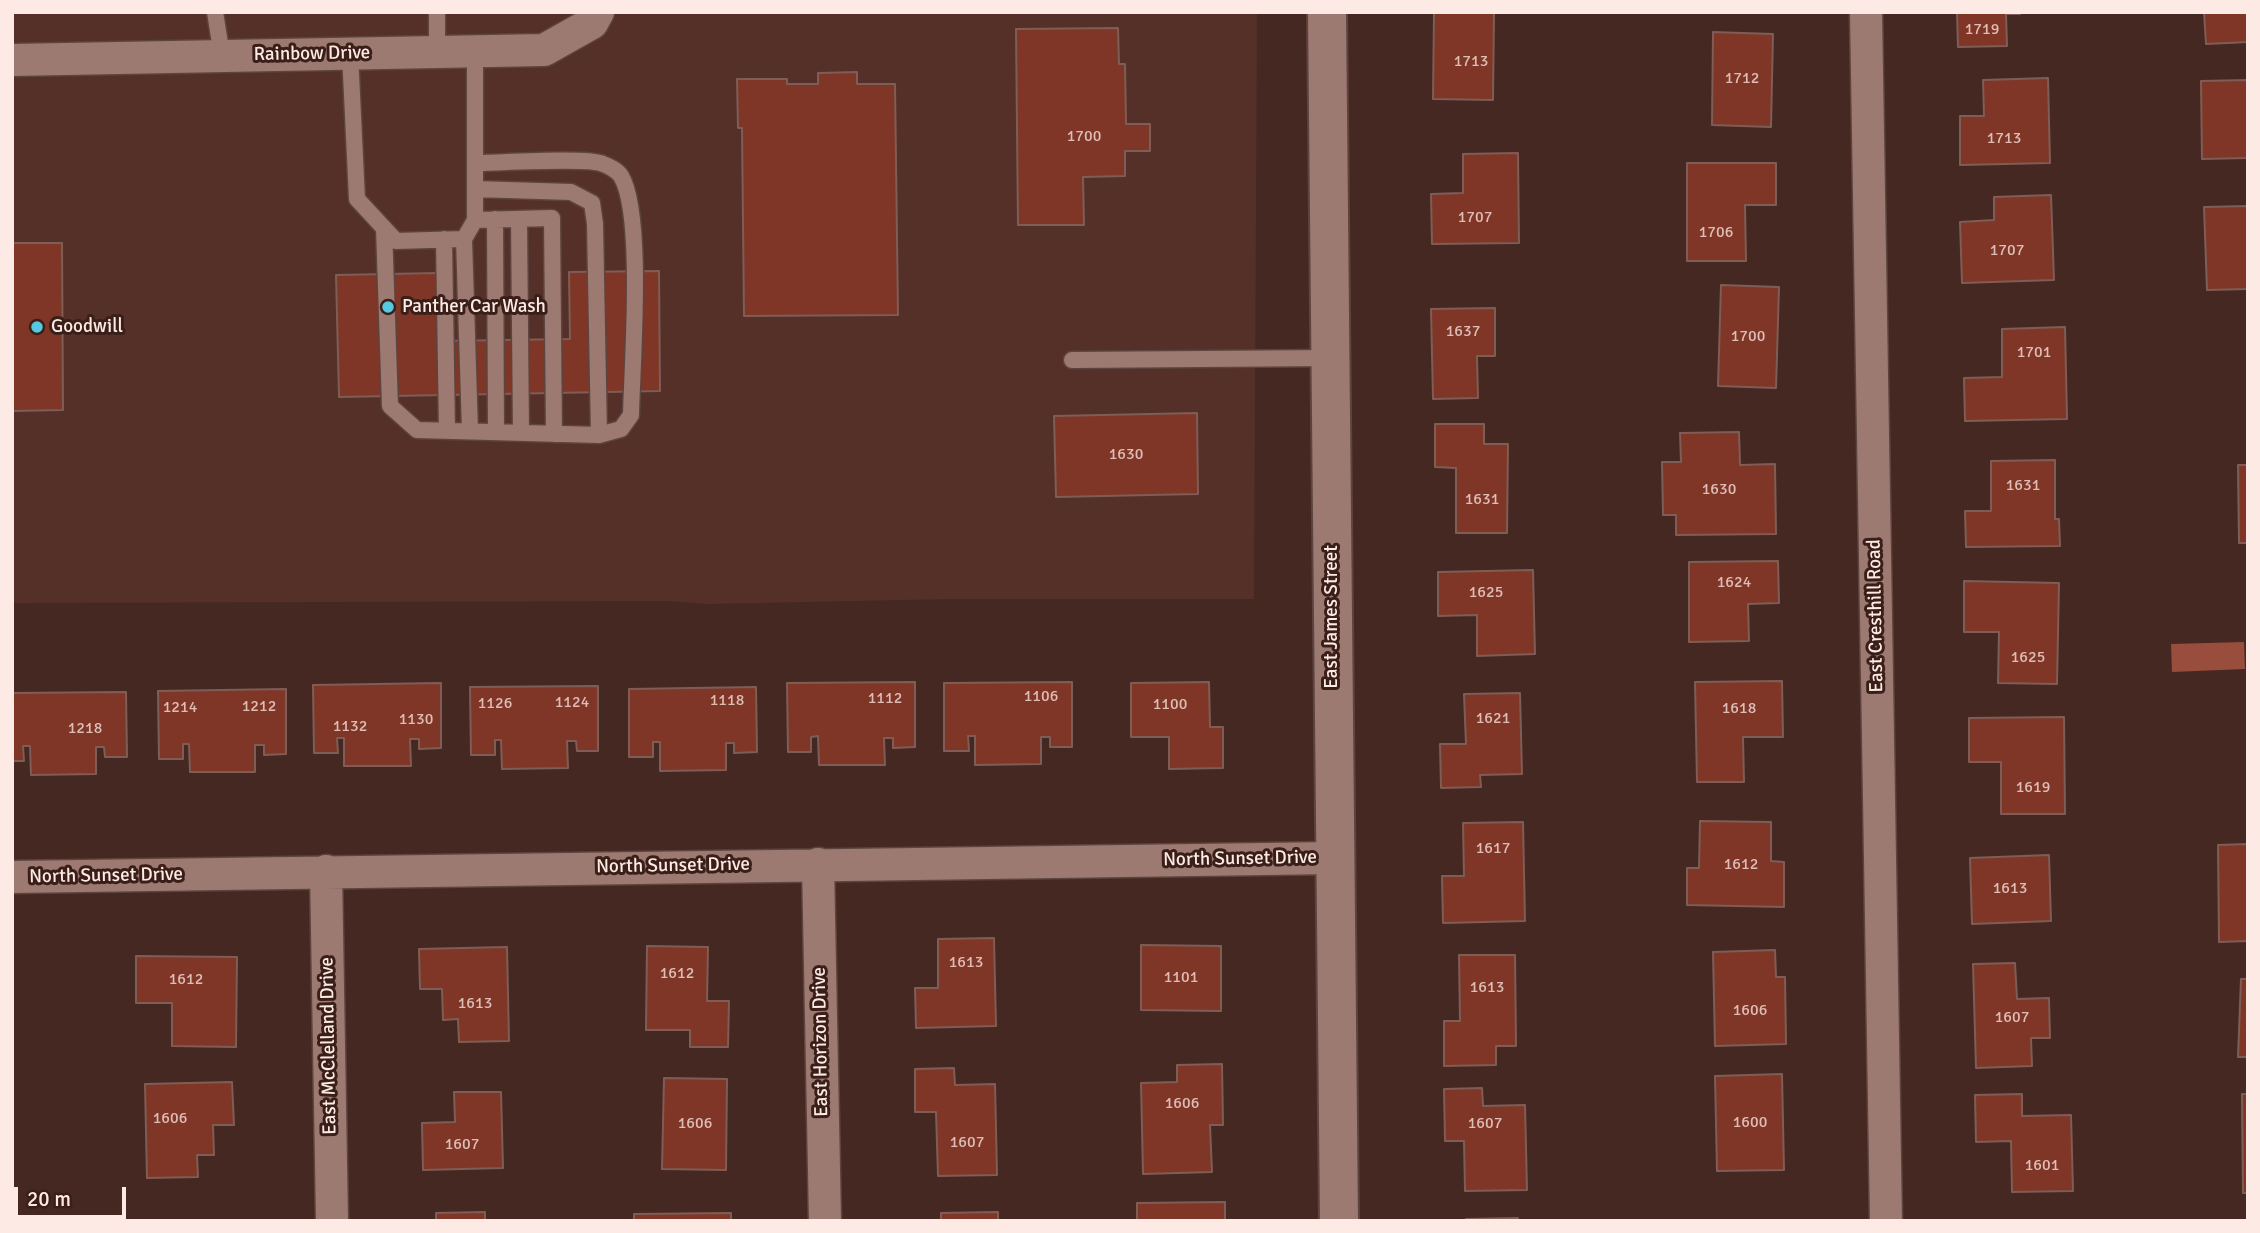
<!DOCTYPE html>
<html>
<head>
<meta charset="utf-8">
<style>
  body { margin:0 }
  #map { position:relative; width:2260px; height:1233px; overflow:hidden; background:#452822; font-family:Signika,sans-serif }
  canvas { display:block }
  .frame { position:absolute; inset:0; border:14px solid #fdeae5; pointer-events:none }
  .scale { position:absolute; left:14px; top:1187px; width:112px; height:32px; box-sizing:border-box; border:4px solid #fdeae5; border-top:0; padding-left:9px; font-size:21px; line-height:24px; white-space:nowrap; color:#fdeae5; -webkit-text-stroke:5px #3a1e18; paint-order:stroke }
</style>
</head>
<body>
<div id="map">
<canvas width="2260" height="1233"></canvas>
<div class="frame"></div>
<div class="scale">20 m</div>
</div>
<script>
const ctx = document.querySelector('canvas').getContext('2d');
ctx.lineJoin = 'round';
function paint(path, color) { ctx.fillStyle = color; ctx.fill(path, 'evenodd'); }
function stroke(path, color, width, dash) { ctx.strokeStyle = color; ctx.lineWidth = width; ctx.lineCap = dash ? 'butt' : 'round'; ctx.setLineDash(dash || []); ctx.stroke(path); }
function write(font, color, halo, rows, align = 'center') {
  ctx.font = font + ' Signika,sans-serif'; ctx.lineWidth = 6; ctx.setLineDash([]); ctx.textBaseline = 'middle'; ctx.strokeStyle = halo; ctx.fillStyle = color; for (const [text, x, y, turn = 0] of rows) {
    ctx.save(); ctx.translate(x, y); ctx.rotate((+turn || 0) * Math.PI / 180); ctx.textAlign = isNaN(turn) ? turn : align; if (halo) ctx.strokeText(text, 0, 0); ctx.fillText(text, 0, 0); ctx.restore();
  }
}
paint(new Path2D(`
  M12,12h1245l-3,587h-302l-244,5 -41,-3 -655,2z`), '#543028');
paint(new Path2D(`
  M2244,642l1,27 -73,3 -1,-28z`), '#994d3d');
const building = new Path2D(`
  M1434,12h60l-1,88 -60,-1z
  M1957,12h63v2h-14l1,32 -49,1z
  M2204,12h44v30l-42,2z
  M1118,28l1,36h6l1,60h24v27h-25v25l-42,1 1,48h-66l-2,-196z
  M1713,32l60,2 -2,93 -59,-2z
  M857,72v12h38l3,231 -154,1 -2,-188h-4l-1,-49h50v5h31v-11z
  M2048,78l2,85 -90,2v-49h24l-1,-36z
  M2248,80v78l-46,1 -1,-78z
  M1518,153l1,90 -87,1 -1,-50 32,-1v-39z
  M1687,163h89v42h-31l1,56h-59z
  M2051,195l3,85 -92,3 -2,-61 34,-2v-23z
  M2248,206v83l-41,1 -3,-83z
  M12,243h50l1,167 -51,1z
  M659,271l1,120 -321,6 -3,-122 102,-2 1,68 131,-2 -1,-67z
  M1721,285l58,2 -3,101 -58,-2z
  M1495,308v48h-18l1,42 -45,1 -2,-90z
  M2065,327l2,92 -102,2 -1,-43 38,-1v-48z
  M1197,413l1,81 -142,3 -2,-81z
  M1435,424h49v20h24l-1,89h-51v-65l-21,-1z
  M1739,432l1,33 35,-1 1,70 -100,1v-20h-13l-1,-53h19l-1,-29z
  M2055,460v59h4l1,27 -94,1 -1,-36h26v-50z
  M2238,465h10v78h-9z
  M1778,561l1,42 -31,1 1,37 -60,1v-80z
  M1533,570l2,84 -58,2v-41l-39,1v-44z
  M1964,581l95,2 -2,101 -59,-1 1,-51h-35z
  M1782,681l1,56h-40l1,45h-47l-2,-100z
  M915,682v65l-22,1v-10h-9l1,27h-66l-1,-29 -7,1v15h-23l-1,-69z
  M1072,682v65h-22v-10h-9v27l-66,1v-29h-7l1,15h-25v-68z
  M1209,682l1,45h13v41l-54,1v-32h-38v-54z
  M441,683v65l-22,1v-10h-9l1,27h-67v-28h-7l1,15h-24l-1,-68z
  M598,686v65h-21l-1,-10h-9l1,27 -66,1 -1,-29h-6v15h-24l-1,-68z
  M756,687l1,65 -23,1v-10h-8v27l-66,1v-29h-7v15h-24v-68z
  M286,689v65l-22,1v-10h-9v27h-65l-1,-28h-6v15h-24l-1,-68z
  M126,692l1,65h-22l-1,-10h-8v27l-65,1 -1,-29h-7l1,15h-12v-68z
  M1520,693l2,81 -42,1 1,12 -40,1 -1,-44h26l-2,-50z
  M2064,717l1,97h-64v-52h-32v-44z
  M1700,821l71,1v39l13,1v45l-97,-2v-37h12z
  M1523,822l2,99 -82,2 -1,-47h22l-1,-53z
  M2248,844v97l-29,1 -1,-97z
  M2049,855l2,66 -79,3 -2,-66z
  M994,938l2,88 -80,2 -1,-40h23v-49z
  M1141,945l80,1v65l-80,-1z
  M647,946l61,1 -1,54h22l-1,46h-38v-17h-44z
  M507,947l2,94 -50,1 -1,-23 -15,1 -1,-31h-22l-1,-40z
  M1775,950l1,27h9l1,67 -71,2 -2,-94z
  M1459,955h56l1,91h-20v19l-52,1v-45h16z
  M136,956l101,1 -1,90 -64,-1v-43h-36z
  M2015,963l2,36 32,-1 1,40h-19l1,28 -56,2 -3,-104z
  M2241,979h7v78h-10z
  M1222,1064l1,61h-13l2,47 -69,2 -2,-91 36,-1v-17z
  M954,1068l1,17 40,-1 2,91 -59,1 -2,-64h-21v-43z
  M1782,1074l2,96 -67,1 -2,-95z
  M664,1078l63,1 -1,91 -64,-1z
  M232,1082l2,43h-21l1,30h-17l1,22 -51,1 -2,-94z
  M1482,1088l1,18 42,-1 2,85 -62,1 -1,-50h-19l-1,-52z
  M454,1092h47l2,76 -80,2 -1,-47 33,-1z
  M2022,1094v22l49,-1 2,76 -61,1 -1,-51 -35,1 -1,-47z
  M2242,1094h6v99h-5z
  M1225,1202v19h-88v-18z
  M485,1212v9h-49v-8z
  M998,1212v9h-57v-8z
  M731,1213v8h-97v-7z
  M1518,1218v3h-52v-2z`);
paint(building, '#7f3627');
stroke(building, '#7e5d56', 2);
const lane = new Path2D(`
  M215,12l7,44
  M437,12v40
  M350,53l7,146 39,42 68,-2 11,-19v-169
  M475,189l96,3 21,11 3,21 4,211
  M495,219l1,213
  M519,219l2,214
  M475,220l77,-2 2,216
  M384,228l6,178 27,24 182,5 22,-6 10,-14c1,-50 13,-201 -10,-239 -3,-5 -12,-10 -18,-12 -14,-7 -106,-1 -128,-1
  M444,239l3,192
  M464,239l6,192
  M1072,360l258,-2`);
const street = new Path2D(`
  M1866,12l20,1209
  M12,60l532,-10 48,-27 6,-11
  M818,864l7,357
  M326,871l6,350
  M12,877l1322,-19`);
const secondary = new Path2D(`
  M1327,12l12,1209`);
stroke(lane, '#5d443f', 19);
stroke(street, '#5d443f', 35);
stroke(secondary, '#5d443f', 42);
stroke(lane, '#9c7971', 16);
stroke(street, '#9c7971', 32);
stroke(secondary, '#9c7971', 38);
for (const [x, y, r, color] of [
  [388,307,7,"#56c9e1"],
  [37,327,7,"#56c9e1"]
]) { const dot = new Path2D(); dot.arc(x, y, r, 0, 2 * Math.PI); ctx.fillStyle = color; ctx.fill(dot); stroke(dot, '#3a1e18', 2.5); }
write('16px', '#debdb6', null, [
  ["1719",1982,30],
  ["1713",1471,62],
  ["1712",1742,79],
  ["1700",1084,137],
  ["1713",2004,139],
  ["1707",1475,218],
  ["1706",1716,233],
  ["1707",2007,251],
  ["1637",1463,332],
  ["1700",1748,337],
  ["1701",2034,353],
  ["1630",1126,455],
  ["1631",2023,486],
  ["1630",1719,490],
  ["1631",1482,500],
  ["1624",1734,583],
  ["1625",1486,593],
  ["1625",2028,658],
  ["1106",1041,697],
  ["1112",885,699],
  ["1118",727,701],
  ["1124",572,703],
  ["1126",495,704],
  ["1100",1170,705],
  ["1212",259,707],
  ["1214",180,708],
  ["1618",1739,709],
  ["1621",1493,719],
  ["1130",416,720],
  ["1132",350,727],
  ["1218",85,729],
  ["1619",2033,788],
  ["1617",1493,849],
  ["1612",1741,865],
  ["1613",2010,889],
  ["1613",966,963],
  ["1612",677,974],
  ["1101",1181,978],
  ["1612",186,980],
  ["1613",1487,988],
  ["1613",475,1004],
  ["1606",1750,1011],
  ["1607",2012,1018],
  ["1606",1182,1104],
  ["1606",170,1119],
  ["1600",1750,1123],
  ["1606",695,1124],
  ["1607",1485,1124],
  ["1607",967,1143],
  ["1607",462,1145],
  ["1601",2042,1166]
]);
write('19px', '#fdeae5', '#3a1e18', [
  ["Rainbow Drive",312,54,-1],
  ["East Cresthill Road",1876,616,-91],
  ["East James Street",1332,617,-90],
  ["North Sunset Drive",1240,859,-1],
  ["North Sunset Drive",673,866,-1],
  ["North Sunset Drive",106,876,-1],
  ["East Horizon Drive",821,1042,-91],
  ["East McClelland Drive",329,1046,-91]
]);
write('19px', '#fdeae5', '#3a1e18', [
  ["Panther Car Wash",402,307],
  ["Goodwill",51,327]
], 'left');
</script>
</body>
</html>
